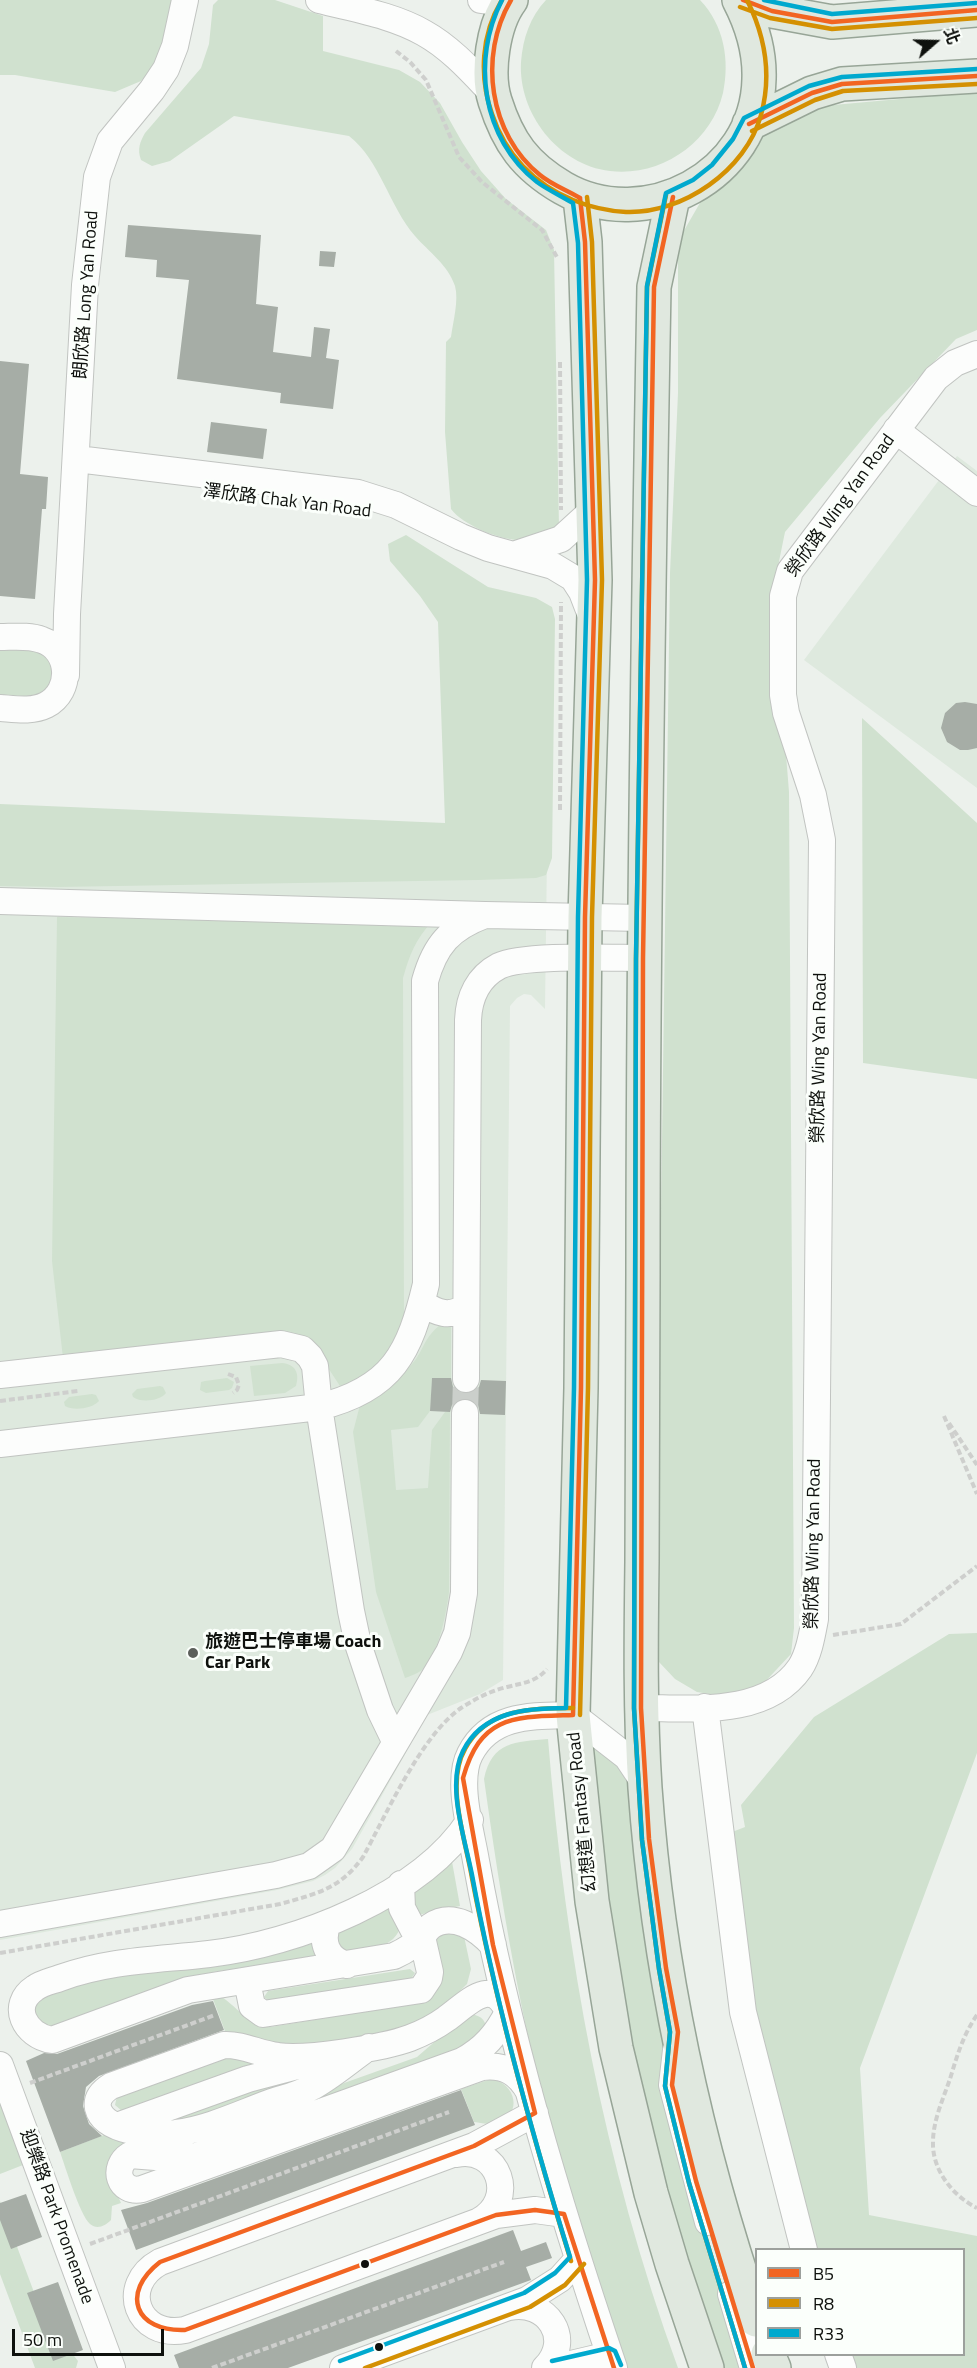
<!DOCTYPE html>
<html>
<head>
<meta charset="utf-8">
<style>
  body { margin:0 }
  #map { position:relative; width:977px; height:2368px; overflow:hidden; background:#ecf1ec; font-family:"Titillium Web","Noto Sans TC",sans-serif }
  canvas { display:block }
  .legend { position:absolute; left:755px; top:2248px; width:210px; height:108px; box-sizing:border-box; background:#fbfffb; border:2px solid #9ca09c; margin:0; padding:8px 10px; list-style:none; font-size:18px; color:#0e110d }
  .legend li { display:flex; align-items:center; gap:12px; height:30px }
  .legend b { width:30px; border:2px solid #9ca09c }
  .north { position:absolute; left:905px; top:12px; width:60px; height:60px; -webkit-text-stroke:4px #fbfffb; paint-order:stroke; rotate:70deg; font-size:16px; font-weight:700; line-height:24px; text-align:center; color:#0e110d }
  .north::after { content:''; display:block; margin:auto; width:21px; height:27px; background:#0e110d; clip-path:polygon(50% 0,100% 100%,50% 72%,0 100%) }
  .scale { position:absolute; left:12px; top:2329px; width:152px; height:27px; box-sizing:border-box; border:3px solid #0e110d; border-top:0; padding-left:8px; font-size:18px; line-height:21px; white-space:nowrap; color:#0e110d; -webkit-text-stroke:4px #fbfffb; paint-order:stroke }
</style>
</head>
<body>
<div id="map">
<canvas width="977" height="2368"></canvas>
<ul class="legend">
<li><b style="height:8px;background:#f26522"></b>B5</li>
<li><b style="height:8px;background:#d49002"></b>R8</li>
<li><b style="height:8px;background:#00a9ce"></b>R33</li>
</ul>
<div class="north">北</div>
<div class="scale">50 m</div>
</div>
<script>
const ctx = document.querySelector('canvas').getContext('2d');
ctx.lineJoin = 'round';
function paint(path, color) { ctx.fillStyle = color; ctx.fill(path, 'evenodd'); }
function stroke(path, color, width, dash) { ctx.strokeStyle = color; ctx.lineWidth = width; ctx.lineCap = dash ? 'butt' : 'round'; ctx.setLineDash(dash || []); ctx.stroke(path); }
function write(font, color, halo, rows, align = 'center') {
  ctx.font = font + ' "Titillium Web","Noto Sans TC",sans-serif'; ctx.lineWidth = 6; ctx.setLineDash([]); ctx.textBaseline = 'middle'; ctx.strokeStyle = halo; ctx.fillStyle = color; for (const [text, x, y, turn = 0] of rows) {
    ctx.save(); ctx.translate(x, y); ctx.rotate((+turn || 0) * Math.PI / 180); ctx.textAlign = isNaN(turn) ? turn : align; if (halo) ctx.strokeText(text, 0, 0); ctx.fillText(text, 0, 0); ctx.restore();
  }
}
paint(new Path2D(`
  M957,456l20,15v317l-173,-128z
  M547,854l-2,155 -14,-14 -7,-1 -7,4 -7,8 -7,674 -23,14 -53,21 -75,134 -17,19 -10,7 -12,6 -36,9 -277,50v-1069z`), '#dee9de');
paint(new Path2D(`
  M0,0h177l-8,51 -28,30 -26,11 -100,-17h-15z
  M218,0h57l48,16v35l76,19 21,12 20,21 22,39 19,29 25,28 40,31 8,20 5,278c-13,5 -27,12 -41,12 -20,-1 -55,-15 -67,-31l-6,-77 1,-90 5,-5c2,-15 8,-37 4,-51 -7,-21 -26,-34 -40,-50 -26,-30 -35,-76 -66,-100l-115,-20 -64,45 -18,5 -11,-6c-4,-11 -1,-18 4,-27l56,-65 8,-24 4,-39z
  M546,0h154c24,25 30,60 23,93 -12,50 -62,84 -113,78 -52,-6 -92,-58 -89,-109 2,-24 9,-45 25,-62z
  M977,92v238l-21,9 -76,79 -95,114 -12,59 16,201 5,836 -3,26 -28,30 -41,12 -25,-4 -22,-13 -16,-17 -4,-23 15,-1066 8,-180v-152l34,-59 45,-45 43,-29z
  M406,535l82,52 48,11 16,9 3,12 -3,239 -6,17 -10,3 -58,2 -420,7 -58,-1v-82l445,19 -7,-201 -18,-26 -30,-35 -2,-17z
  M0,643h32l26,21 -10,32 -48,6z
  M862,718l115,105v256l-114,-16z
  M57,917l355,7 20,-2c-16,16 -23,34 -29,56l1,341 -15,40 -35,24 -14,3 -23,-35 -254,7 -11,-97z
  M440,1325h11v53h-19l-2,33 -12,16 -27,3 5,60 32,-2 4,-58 13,-18h5l-1,180c-3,23 -10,60 -26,77 -4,4 -12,7 -18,9l-29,-86 -23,-160 7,-27c20,-11 37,-24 52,-41 13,-15 10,-24 28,-39z
  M282,1363c13,1 18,10 14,23l-11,7 -31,3 -4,-30z
  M227,1378l7,4 -2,6 -3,2 -23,3 -6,-3 1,-8 4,-1z
  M160,1386l3,1 3,6c-6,8 -25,10 -33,4l-1,-3 5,-5z
  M92,1394l4,1 3,6c-7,8 -26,10 -34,5l-1,-4 5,-5z
  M977,1633v120l-117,315 9,147 108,21v132h-125l-5,-13 117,-1v-104l-152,-1 -62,-244 -23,-171 18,-7 -4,-22 73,-88 135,-83z
  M548,1739c18,219 55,422 130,629h-55c-23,-75 -48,-151 -69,-227 -33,-118 -53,-240 -70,-362 8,-38 31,-37 64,-40z
  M590,1743l39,31 61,408 35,112 15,74h-20l-37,-107 -69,-288z
  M451,1856l9,50 -42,9 -13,-21z
  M392,1899l8,29c-8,24 -42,22 -63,25v-25z
  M442,1931l22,5 7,33 -4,15 -24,24 -38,21 -103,19 -76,-14 -16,-43c26,10 34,34 60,36l149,-24c31,-9 21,-38 16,-62z
  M318,1935l5,20 -110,17 -155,59h-13l-14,-25 2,-6 36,-17z
  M410,1969l5,4 -4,6 -142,22 -5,-4 4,-6z
  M471,2014c12,2 15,7 16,19l-6,9 -273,104 -89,2c-21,14 -5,37 2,55l-9,3 -1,14c-6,6 -14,10 -21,4 -10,-9 -25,-58 -30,-72l44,-17 19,4 81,-6 213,-76 45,-39z
  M226,2055l39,9 -143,47 -7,-6 2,-9z
  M491,2079c25,4 32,35 7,44 -7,2 -17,0 -24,-1l-13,-33z
  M308,2083l-107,38 -59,6 109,-39z
  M0,2101l23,64 -23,9z
  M0,2201l57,153 14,-2 7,9 -2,7h-41l-35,-94z`), '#d0e1cf');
paint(new Path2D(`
  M128,225l133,10 -5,69 22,3 -5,45 38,5 3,-30 16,2 -4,29 13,2 -6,49 -53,-6 1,-10 -104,-14 12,-99 -33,-3 1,-17 -32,-3z
  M320,251l16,1 -2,15 -15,-1z
  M0,361l29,3 -9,110 28,3 -2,32h-4l-7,90 -35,-3z
  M211,422l56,7 -4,30 -56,-7z
  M965,702l12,2v44l-9,2h-8l-13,-8 -6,-14 4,-15 11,-10z
  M432,1378h19l2,9 5,5 7,2 9,-2 5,-5 2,-7 25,1 -1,34 -25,-1 -2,-9 -5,-5 -7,-2 -9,2 -5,5 -2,7 -20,-1z
  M213,2001l11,29 -125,46 -13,11 -3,19 6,18 13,12 -42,16 -34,-91 18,-8 13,1 135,-49z
  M461,2090l14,35 -339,125 -15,-40 26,-7z
  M26,2194l16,43 -31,12 -11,-29v-17z
  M513,2230l8,21 25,-9 6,16 -26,9 5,13 -243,88h-109l-5,-13z
  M58,2282l25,68 -30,11 -26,-68z`), '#a6ada6');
stroke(new Path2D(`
  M465,1413l1,-34`), '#cbcfcb', 26, [26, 13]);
const minor = new Path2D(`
  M319,0c35,9 74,15 105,33 27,15 48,39 69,61
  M481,0l28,4
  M896,430l81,63
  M77,459l281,34 38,12 65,32 27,11 65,18 20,12 9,14 10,26
  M516,554l45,-15 34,-31
  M0,637c13,0 29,-2 42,3 29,10 31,51 4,65 -14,7 -31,4 -46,3
  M66,675l1,-61 18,-329 12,-108 13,-36 42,-51 14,-21 9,-23 10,-46
  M0,901l485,14 158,3
  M422,1303c15,10 27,15 44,4
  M0,1375l281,-31 21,5 8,8 5,9 4,41 32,204 7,33 22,66 15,31
  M466,1379l2,-359c1,-23 10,-43 31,-54 24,-12 112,-8 144,-8
  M0,1444l319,-37c74,-18 91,-55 107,-123l-1,-303c10,-36 25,-53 60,-66
  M705,1707l38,305 61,238
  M641,1708c52,0 125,9 159,-40 9,-14 12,-33 15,-49l7,-779 -9,-45 -27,-82 -3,-18v-99l7,-25 146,-193 19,-15 22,-9
  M470,1820c-49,76 -174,124 -261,134 -51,6 -100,6 -149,24 -8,3 -18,5 -25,10 -26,17 -10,48 17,52l136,-50 206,-34c11,-5 20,-10 27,-19 4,-4 6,-8 10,-11 22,-15 47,3 62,19
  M328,1923c-8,19 -1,36 19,42
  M0,1924l276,-49 33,-9 24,-17 116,-197 8,-19 7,-40 1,-180
  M247,1981l5,25 11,8 158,-24 8,-12 1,-6 -8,-35 -9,-8 -11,-21 -1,-24
  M369,2047c-19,13 -37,29 -57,40 -13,8 -29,11 -43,16 -30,11 -61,26 -93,30 -20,3 -72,0 -78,-25 -2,-10 5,-17 13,-22l113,-41c19,-1 35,9 54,11 28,4 105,-8 132,-18 13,-5 25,-11 36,-19 20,-14 46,-45 62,-7 -11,22 -24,37 -46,49l-252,91 -14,4 -28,2 -38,-3c-19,12 -11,39 12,34l340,-122c22,-3 37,6 47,25
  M676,2050l-4,35 36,137
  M0,2065l112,303
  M535,2113l-61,33 -314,116c-42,23 -23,77 25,68l311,-115 39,-5 29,4
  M117,2126l131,-47 57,-15
  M456,2154c43,-9 62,46 23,67
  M731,2294l22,74
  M509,2307c38,-8 65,32 36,61
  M838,2354l5,14
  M343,2368l184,-68 33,-21 18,-20
  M554,2368l55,-13
  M614,2368c-56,-166 -107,-335 -138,-507 -5,-30 -20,-80 -6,-107 21,-41 64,-38 103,-39l54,42 18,27`);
const major = new Path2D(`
  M511,0c-18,24 -25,73 -16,101 13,41 30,65 68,87 82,47 194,-12 196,-109 1,-29 -7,-54 -20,-79
  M743,0l29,11 60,11 145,-12
  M749,124l63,-31 30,-9 135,-8
  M673,197l-19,90c-6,329 -11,658 -11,987 0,96 -1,192 -1,288 -1,76 -2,151 3,226 13,182 52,360 111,532
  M580,198l5,44 10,338 -10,337 -4,471 -8,327 19,186 24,147 35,145 21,71 35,104
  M768,2354l6,14`);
stroke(minor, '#c1c4c1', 28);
stroke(major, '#97a597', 36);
stroke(new Path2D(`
  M396,51l14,11 16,18 33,77 23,25 60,48 16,29
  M560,362l1,148
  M560,810l1,-208
  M228,1374l8,3 3,8 -2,5 -4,3
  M0,1401l78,-10
  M944,1416l33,78
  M949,1423l28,42
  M833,1635l68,-11 76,-58
  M0,1953l280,-49c36,-10 60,-15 83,-47 24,-44 58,-121 98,-149 14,-9 29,-17 46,-21 16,-4 29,-5 40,-18
  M977,2015c-14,20 -20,41 -27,64 -7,20 -17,42 -17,63 -1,28 20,54 44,66
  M30,2083l185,-68
  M90,2244l359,-132
  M212,2368l292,-106`), '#cecfcd', 4, [6, 3]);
stroke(minor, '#fcfdfc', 26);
stroke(major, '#e0e8df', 33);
stroke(new Path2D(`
  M511,0c-33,56 -22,134 29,175 12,10 27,15 40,23
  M743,0l29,11 60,11 145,-12
  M749,124l63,-31 30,-9 135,-8
  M673,197l-19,90 -11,671 -2,750 8,131 17,129 12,64 -6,53 24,96 57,187
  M573,1715l8,-327 4,-471 10,-337 -10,-338 -5,-44
  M535,2113l-61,33 -314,116c-40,31 -25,70 25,68l311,-115 39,-5 29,4
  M535,2113l-42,-168 -30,-167c18,-64 52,-61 110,-63
  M564,2214l50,154`), '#f26522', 4.5);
stroke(new Path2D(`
  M502,0c-21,34 -23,77 -10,114 13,40 42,70 81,86 17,7 34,11 53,12 57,2 120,-42 135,-97 11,-40 4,-79 -14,-115
  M740,7l30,11 62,11 145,-11
  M752,131l63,-31 28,-9 134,-7
  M666,195l-19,92 -11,671 -2,750 8,132 17,129 11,63 -5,54 24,97 56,185
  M580,1715l8,-327 4,-471 10,-337 -10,-338 -5,-45
  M571,2261c-39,-126 -74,-253 -99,-383 -6,-36 -27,-95 -7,-129 22,-41 67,-41 108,-41
  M365,2368l165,-61 35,-22 19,-21`), '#d49002', 4.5);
stroke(new Path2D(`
  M764,0l68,14 144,-11
  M340,2361l184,-68 31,-20 15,-16c-39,-126 -74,-252 -98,-382 -7,-36 -26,-90 -9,-124 20,-40 64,-43 103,-43l8,-320 4,-471 9,-337 -9,-337 -5,-40c-12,-7 -25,-13 -36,-21 -55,-43 -66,-122 -35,-182
  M552,2361l57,-13 6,3 6,14
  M745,2368l-56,-185 -24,-97 5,-54 -11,-63 -17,-129 -8,-132 2,-750 11,-672 19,-93 27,-13 19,-15 21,-26 11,-21 65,-32 33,-9 135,-8`), '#00a9ce', 4.5);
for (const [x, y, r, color] of [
  [193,1653,6,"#5c5f5b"],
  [365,2264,5,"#0e110d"],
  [379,2347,5,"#0e110d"]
]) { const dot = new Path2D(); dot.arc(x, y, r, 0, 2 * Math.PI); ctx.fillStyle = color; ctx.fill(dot); stroke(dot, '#fbfffb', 2); }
write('18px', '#0e110d', '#fbfffb', [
  ["朗欣路 Long Yan Road",87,295,-86],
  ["澤欣路 Chak Yan Road",287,502,7],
  ["榮欣路 Wing Yan Road",841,506,-54],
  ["榮欣路 Wing Yan Road",820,1058,-89],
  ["榮欣路 Wing Yan Road",814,1544,-89],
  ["幻想道 Fantasy Road",583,1812,-96],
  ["迎樂路 Park Promenade",56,2217,70]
]);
write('bold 18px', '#0e110d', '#fbfffb', [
  ["旅遊巴士停車場 Coach",205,1643],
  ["Car Park",205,1664]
], 'left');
</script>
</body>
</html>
